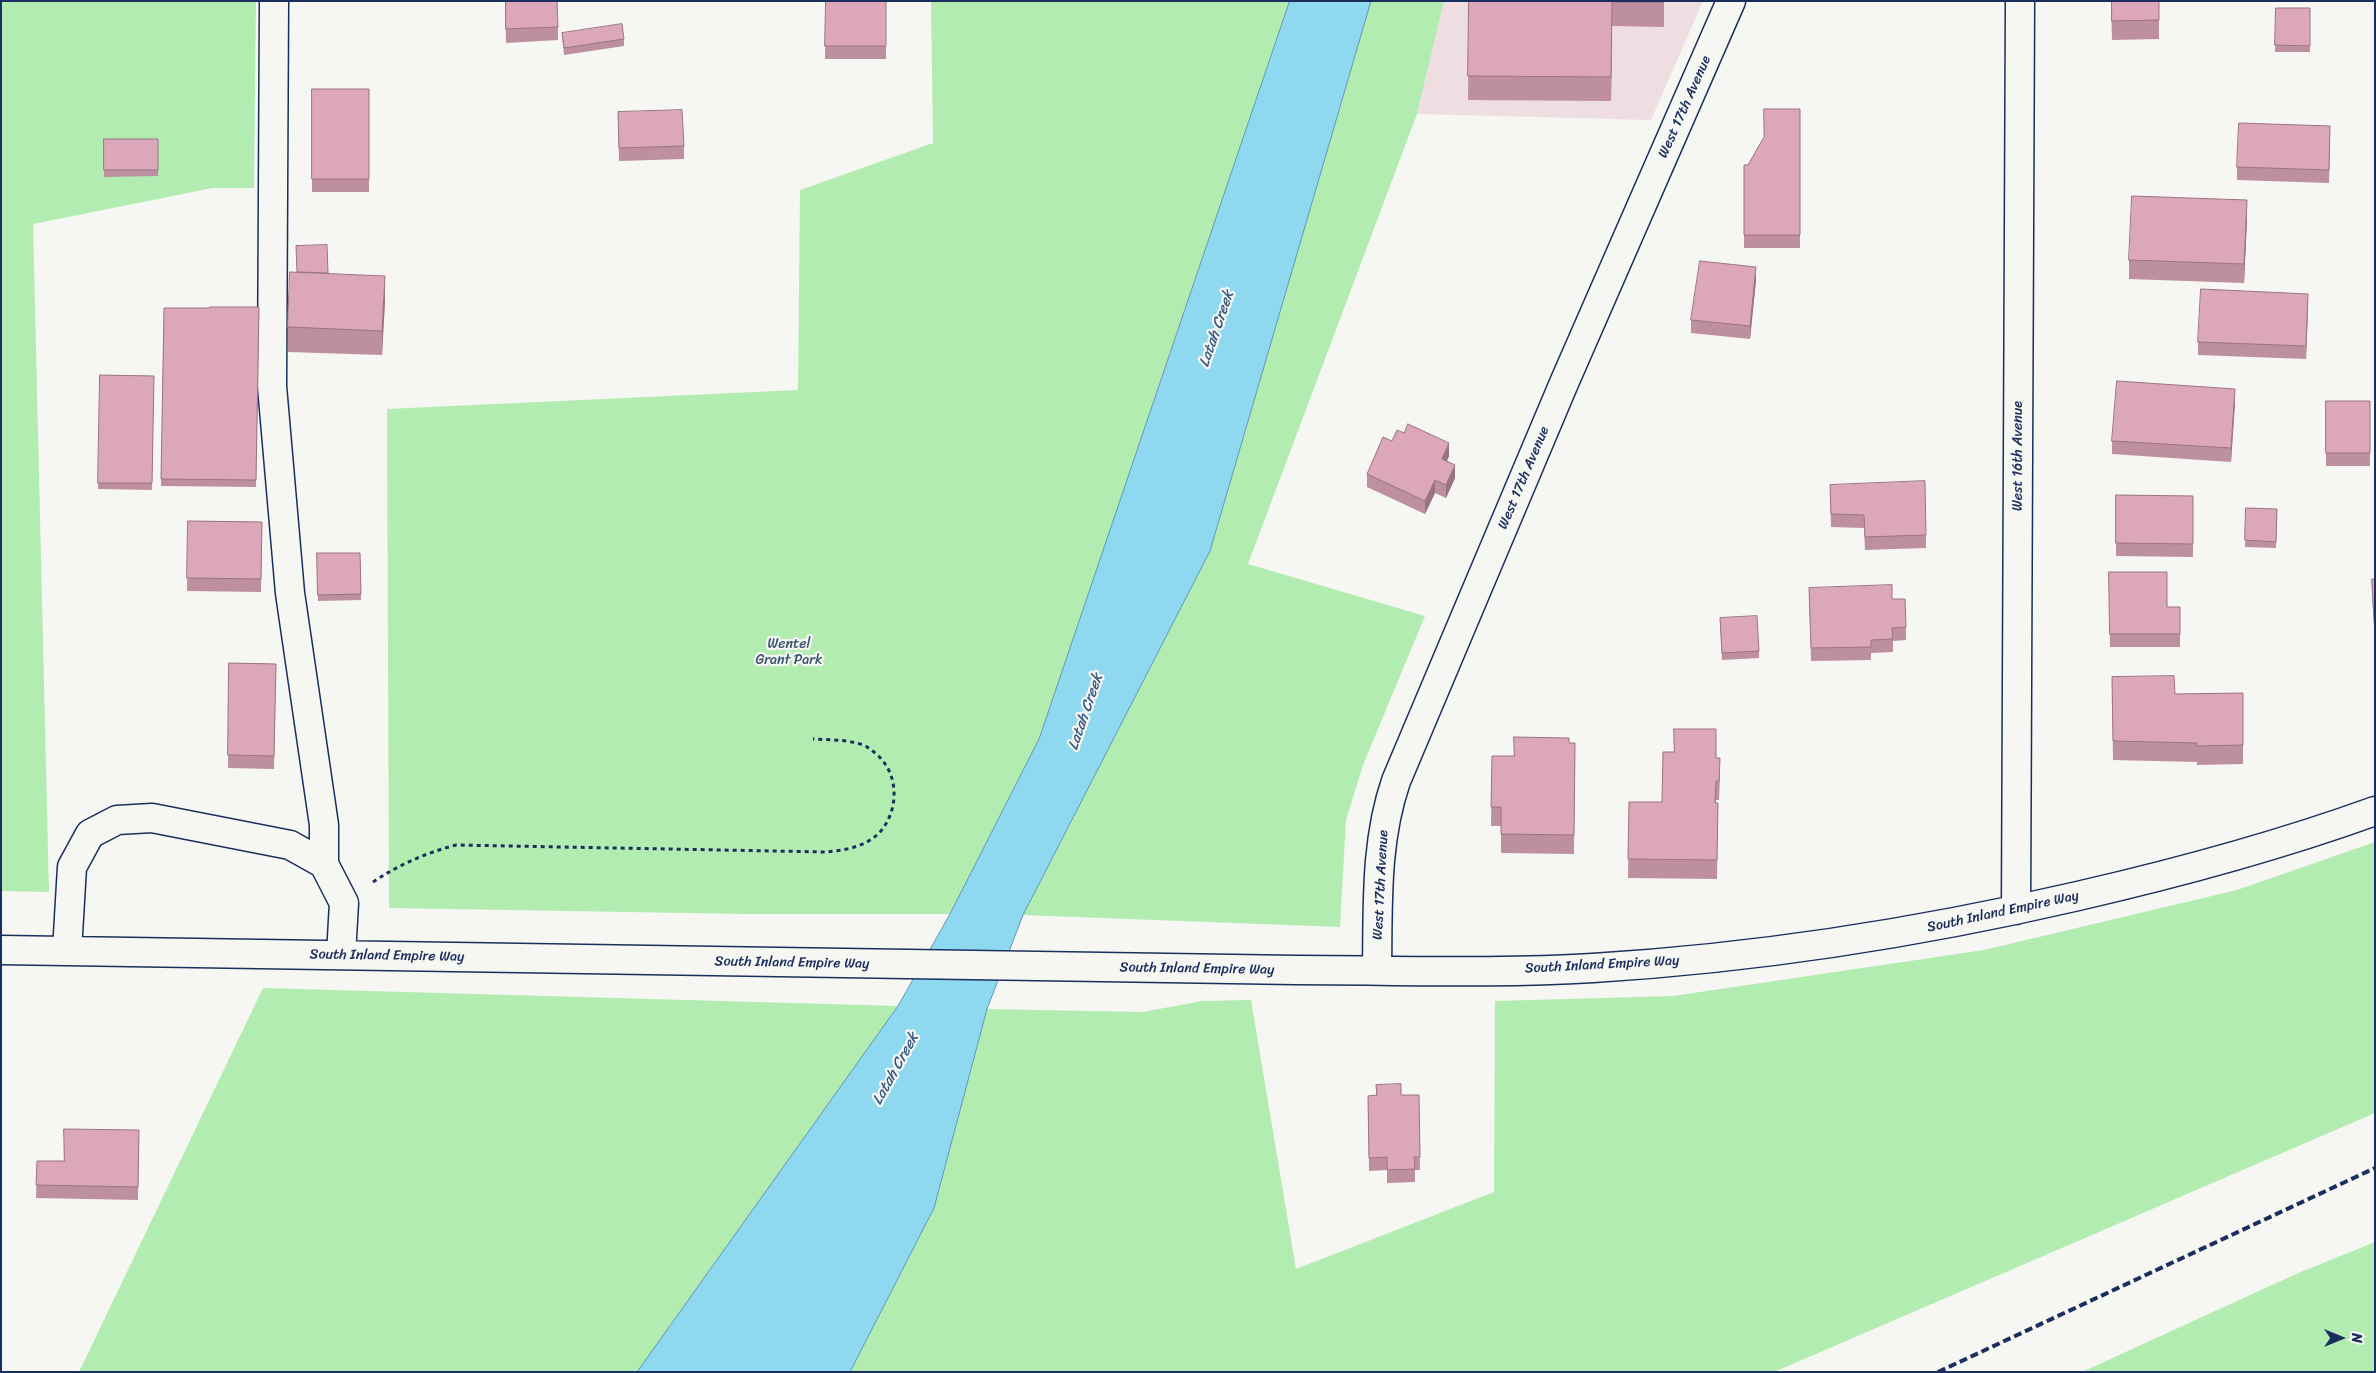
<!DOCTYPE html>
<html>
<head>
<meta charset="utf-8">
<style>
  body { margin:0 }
  #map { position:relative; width:2376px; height:1373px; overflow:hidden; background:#f6f6f2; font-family:Sriracha,sans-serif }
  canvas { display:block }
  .frame { position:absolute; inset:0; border:2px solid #1b2f5e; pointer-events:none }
  .north { position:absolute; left:2316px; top:1313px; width:50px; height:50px; -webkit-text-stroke:4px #f6f6f2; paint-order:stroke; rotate:90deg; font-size:14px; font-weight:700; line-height:20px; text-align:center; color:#1b2f5e }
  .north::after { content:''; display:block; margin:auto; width:18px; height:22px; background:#1b2f5e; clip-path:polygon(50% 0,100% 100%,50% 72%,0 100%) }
</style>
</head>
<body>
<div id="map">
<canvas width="2376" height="1373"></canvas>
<div class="frame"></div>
<div class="north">N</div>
</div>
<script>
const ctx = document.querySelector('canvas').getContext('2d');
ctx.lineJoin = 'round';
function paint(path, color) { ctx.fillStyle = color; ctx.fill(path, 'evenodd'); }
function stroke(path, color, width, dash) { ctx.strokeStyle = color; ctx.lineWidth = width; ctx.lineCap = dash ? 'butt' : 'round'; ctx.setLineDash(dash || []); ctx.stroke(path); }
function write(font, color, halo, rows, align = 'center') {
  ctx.font = font + ' Sriracha,sans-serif'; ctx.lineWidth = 4.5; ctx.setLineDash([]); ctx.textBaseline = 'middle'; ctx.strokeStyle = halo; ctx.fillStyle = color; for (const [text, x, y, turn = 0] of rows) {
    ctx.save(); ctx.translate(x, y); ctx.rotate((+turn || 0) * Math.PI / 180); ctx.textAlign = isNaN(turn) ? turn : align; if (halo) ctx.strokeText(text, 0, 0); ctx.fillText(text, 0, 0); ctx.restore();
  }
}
paint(new Path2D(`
  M1444,1h259l-52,119 -234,-6z`), '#eedee2');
paint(new Path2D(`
  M1,1h255l-2,187h-42l-179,36 16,668 -48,-1z
  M931,1h359l-251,738 -89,175h-204l-357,-6 -2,-499 411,-19 2,-200 133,-47z
  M1371,1h73l-27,113 -169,450 177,52 -62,149 -17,55 -6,107 -317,-12 187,-364z
  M2375,842v271l-601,259h-924l84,-164 53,-199 155,3 61,-11 48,-1 45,269 198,-77 1,-191 178,-5 311,-46 253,-60z
  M263,988l635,18 -261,366h-558z
  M2375,1242v130h-293l214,-98z`), '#b2ecb1');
const water = new Path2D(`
  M1290,1h81l-161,550 -187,364 -36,94 -53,199 -84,164h-213l261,-366 52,-92 89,-175z`);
paint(water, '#8ed9ef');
stroke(water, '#6095b5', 1);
const minor = new Path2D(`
  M274,1l-2,385 18,207 34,232v39
  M2016,910l4,-909
  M1,950l1295,20c99,0 199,4 297,-2 164,-10 325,-35 485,-72 100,-23 200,-50 297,-85
  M67,951l5,-84 18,-33 27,-14 35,-2 138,27 34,19 20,39 -3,52
  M1377,970c1,-64 -2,-128 19,-189l168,-398 167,-382`);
stroke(minor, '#1b2f5e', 31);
stroke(new Path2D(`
  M373,882c27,-18 53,-29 83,-37l371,7c18,-2 39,-5 53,-20 20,-23 19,-60 -5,-79 -4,-3 -8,-7 -12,-8 -17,-6 -34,-5 -50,-6`), '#1b2f5e', 3, [4, 4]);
stroke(minor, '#f6f6f2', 28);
stroke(new Path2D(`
  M1938,1372l437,-204`), '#1b2f5e', 4, [8, 4]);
paint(new Path2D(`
  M505,1l53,26v13l-52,3z
  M826,1h60v58h-61z
  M1469,1h195v26l-52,-1 -1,75 -143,-1z
  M2111,1h48v38l-47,1z
  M2276,8h34v44h-35z
  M562,33l62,6v7l-60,9z
  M312,89h57v103h-57z
  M1800,109v139h-56v-83h4z
  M618,112l66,34v13l-65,2z
  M104,139h54v37l-54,1z
  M2330,139l-1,44 -92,-3v-13z
  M2247,219l-3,64 -115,-4v-19z
  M328,273l57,27 -3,55 -94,-3v-25z
  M1756,280l-6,59 -59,-6v-13z
  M259,307l-3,180 -95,-1 3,-178h46z
  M2308,307l-2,52 -108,-4v-13z
  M100,375l54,1 -2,114 -54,-1z
  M2326,401h44v65h-44z
  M2235,402l-4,60 -119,-8v-13z
  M1392,441l57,15 -2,5 8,17 -9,20 -11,-5 -10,21 -58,-27v-13z
  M1830,485l96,50v13l-61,2 -1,-22 -33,-1z
  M2116,495l77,1v61l-77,-1z
  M2246,508l31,1 -1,39 -31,-1z
  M188,521l74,1 -1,70 -74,-1z
  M317,553h43l1,47 -43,1z
  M2109,572l58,35h13v40h-70z
  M2372,579h3v67l-3,-54z
  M1809,588l83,11 14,28v13l-13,1v11l-22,1v7l-60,1z
  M1720,618l39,33v7l-37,2z
  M229,663l47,1 -2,105 -46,-1z
  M2112,677l63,17 68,-1v71l-46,1v-3l-84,-2z
  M1569,743h6l-1,111 -73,-1v-27h-10l1,-70h22z
  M1716,758l4,19 -1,23h-3v3h2l-1,76 -89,-1 1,-76h33z
  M1376,1085l25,10h18l1,75h-5v12l-28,1v-13l-18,1 -1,-75 8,-1z
  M139,1130l-1,70 -102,-2 1,-37h27z`), '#bd8fa1');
paint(new Path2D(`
  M1612,2v24l-1,75v-24z
  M2247,200v19l-3,64v-19z
  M1756,267v13l-6,59v-13z
  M385,276v24l-3,55v-24z
  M2308,294v13l-2,52v-13z
  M2235,389v13l-4,60v-14z
  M1449,443v13l-7,16v-13z
  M1455,465v13l-9,20v-13z
  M1435,480v13l-10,21v-13z`), '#9a7483');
const building = new Path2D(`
  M506,1h51l1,26 -52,2z
  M826,1h60v45h-61z
  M1469,1h195v1h-52l-1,75 -143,-1z
  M2112,1h47v19l-47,1z
  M2276,8h34v38l-35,-1z
  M622,24l2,15 -60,9 -2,-15z
  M312,89h57v90h-57z
  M1764,109h36v126h-56v-70h4l16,-28z
  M682,110l2,36 -65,2 -1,-36z
  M2239,123l91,3 -1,44 -92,-3z
  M104,139h54v31h-54z
  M2132,196l115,4 -3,64 -115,-4z
  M327,245l1,28 -31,-1 -1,-26z
  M1700,261l56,6 -6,59 -59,-6z
  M290,272l95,4 -3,55 -94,-4z
  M2201,289l107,5 -2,52 -108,-4z
  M210,307h49l-3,173 -95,-1 3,-171h46z
  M100,375l54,1 -2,107h-54z
  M2117,381l118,8 -4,59 -119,-7z
  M2326,401h44v52h-44z
  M1408,424l41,19 -7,16 13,6 -9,20 -11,-5 -10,21 -58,-27 16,-37 9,4 5,-11 7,3z
  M1925,481l1,54 -61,2 -1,-22 -33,-1 -1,-29z
  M2116,495l77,1v48l-77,-1z
  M2246,508l31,1 -1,33 -31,-2z
  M188,521l74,1 -1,57 -74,-1z
  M317,553h43l1,41 -43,1z
  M2109,572h58v35h13v27h-70z
  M2372,579h3v54z
  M1892,585v14h13l1,28 -14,1 1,11 -22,1v7l-60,1 -2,-60z
  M1757,616l2,35 -37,2 -2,-35z
  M229,663l47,1 -2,92 -46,-1z
  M2174,676l1,18 68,-1v52l-46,1v-3l-84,-2 -1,-64z
  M1674,729h42v29h4l-1,23h-3l-1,22h3l-1,57 -89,-1 1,-57h33l1,-50h11z
  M1514,737l55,1v5h6l-1,92 -73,-1v-27h-10l1,-51h22z
  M1401,1084v11h18l1,62h-6l1,12 -28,1v-13l-18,1 -1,-62 9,-1 -1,-10z
  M64,1129l75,1 -1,57 -102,-2 1,-24h27z`);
paint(building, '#dca6bb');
stroke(building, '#9a7483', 1);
write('14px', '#1b2f5e', '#f6f6f2', [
  ["West 17th Avenue",1685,107,-66],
  ["West 16th Avenue",2018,456,-90],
  ["West 17th Avenue",1524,478,-67],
  ["West 17th Avenue",1381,885,-87],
  ["South Inland Empire Way",2003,912,-12],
  ["South Inland Empire Way",387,956,1],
  ["South Inland Empire Way",792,963,1],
  ["South Inland Empire Way",1602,965,-3],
  ["South Inland Empire Way",1197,969,1]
]);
write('14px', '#39556f', '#f6f6f2', [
  ["Wentel",789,644],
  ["Grant Park",789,660]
]);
write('italic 15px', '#385a82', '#f6f6f2', [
  ["Latah Creek",1217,329,-71],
  ["Latah Creek",1086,712,-71],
  ["Latah Creek",896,1069,-61]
]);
</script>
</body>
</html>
